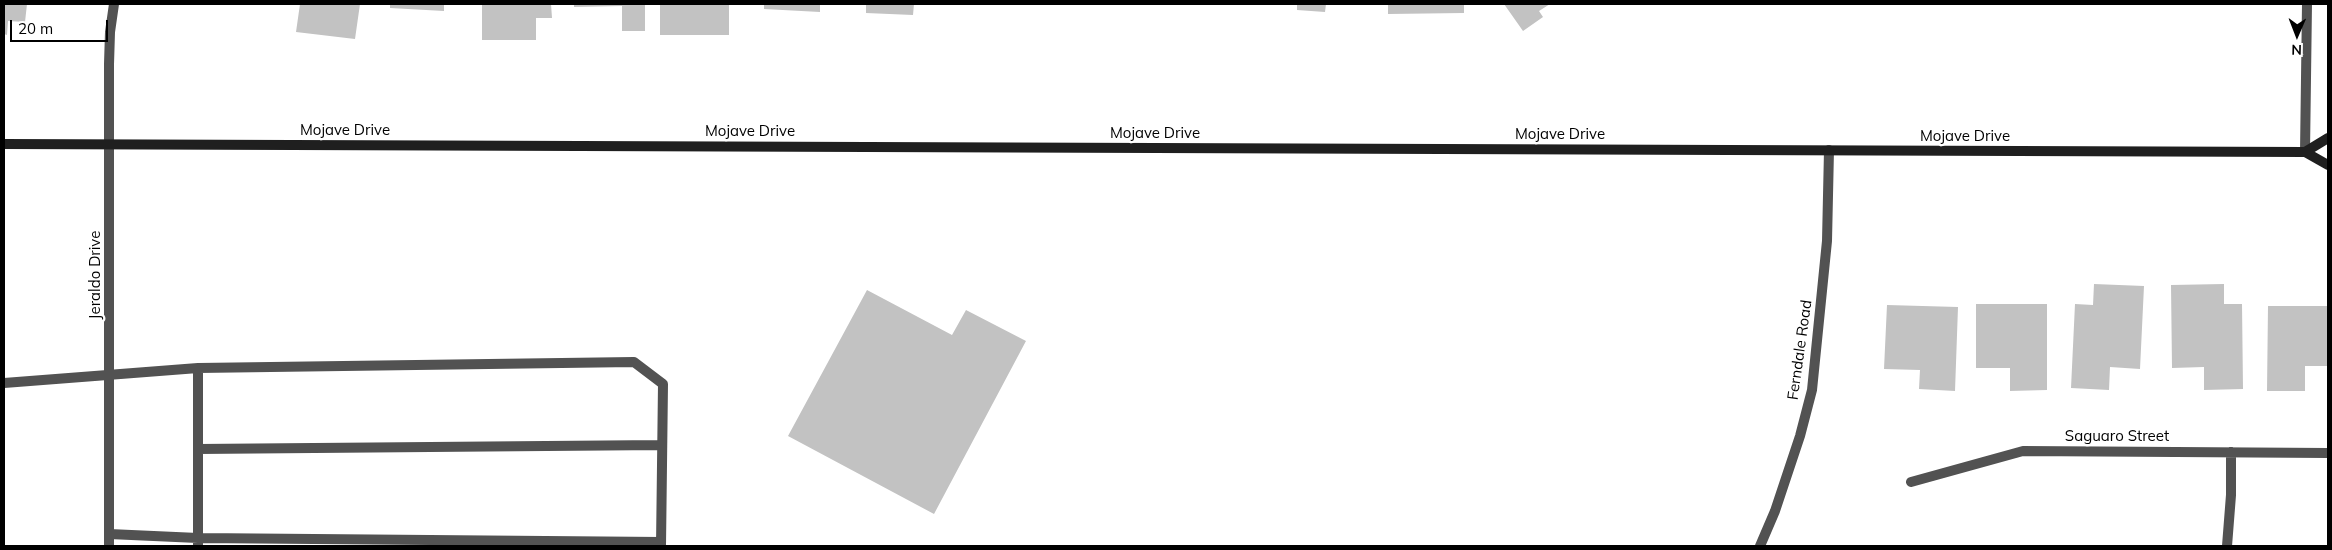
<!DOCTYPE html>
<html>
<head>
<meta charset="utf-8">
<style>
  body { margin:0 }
  #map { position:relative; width:2332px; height:550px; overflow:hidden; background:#fff; font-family:Mulish,sans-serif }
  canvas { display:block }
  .frame { position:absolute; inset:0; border:5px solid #000; pointer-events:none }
  .north { position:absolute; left:2272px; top:10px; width:50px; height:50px; -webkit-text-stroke:4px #fff; paint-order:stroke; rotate:181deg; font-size:14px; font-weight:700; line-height:20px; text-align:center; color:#000 }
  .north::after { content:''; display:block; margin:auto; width:18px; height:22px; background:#000; clip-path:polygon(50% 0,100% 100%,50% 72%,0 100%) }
  .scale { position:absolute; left:10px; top:20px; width:98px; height:22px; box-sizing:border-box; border:2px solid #000; border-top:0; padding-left:6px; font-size:15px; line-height:18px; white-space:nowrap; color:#000; -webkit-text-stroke:4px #fff; paint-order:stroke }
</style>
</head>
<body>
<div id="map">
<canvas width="2332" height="550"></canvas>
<div class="frame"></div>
<div class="north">N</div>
<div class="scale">20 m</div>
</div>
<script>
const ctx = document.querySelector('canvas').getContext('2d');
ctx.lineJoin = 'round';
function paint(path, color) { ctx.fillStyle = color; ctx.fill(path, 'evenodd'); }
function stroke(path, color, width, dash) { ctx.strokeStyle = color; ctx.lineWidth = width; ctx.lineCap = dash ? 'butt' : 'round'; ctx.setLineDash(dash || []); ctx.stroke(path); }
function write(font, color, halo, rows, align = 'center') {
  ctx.font = font + ' Mulish,sans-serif'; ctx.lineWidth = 4.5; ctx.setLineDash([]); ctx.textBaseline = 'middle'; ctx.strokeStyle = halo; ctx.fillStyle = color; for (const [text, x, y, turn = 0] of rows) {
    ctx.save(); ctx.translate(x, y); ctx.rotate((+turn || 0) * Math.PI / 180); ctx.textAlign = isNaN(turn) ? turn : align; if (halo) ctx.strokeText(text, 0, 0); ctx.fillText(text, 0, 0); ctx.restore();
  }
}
paint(new Path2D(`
  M4,4h23l-2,18 -17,-1 -1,14 -3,-1z
  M300,4h60l-5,35 -59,-7z
  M390,4h54v7l-54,-3z
  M482,4h69l1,14h-16v22h-54z
  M574,4h71v27h-23v-25l-48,1z
  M660,4h69v31h-69z
  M764,4h56v8l-56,-3z
  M866,4h48l-1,11 -47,-2z
  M1297,4h29l-1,8 -28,-2z
  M1388,4h76v9l-76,1z
  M1504,4h46l-11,7 4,6 -20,14z
  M2094,284l50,2 -4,83 -30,-2 -1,23 -38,-2 4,-84 18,1z
  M2224,284v20h18l1,85 -39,1v-23l-32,1 -1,-83z
  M867,290l85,45 14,-25 60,31 -92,173 -146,-78z
  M1976,304h71v86l-37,1v-23h-34z
  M1887,305l71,2 -3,84 -36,-2 1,-19 -36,-1z
  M2268,306h60v60h-23v25h-38z`), '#c2c2c2');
stroke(new Path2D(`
  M4,383l194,-15 436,-6 29,22 -2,162
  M198,449l464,-4
  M109,534l89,4 463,4
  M198,546v-178`), '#525252', 10);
stroke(new Path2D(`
  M2305,152l2,-148
  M1911,482l112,-31 305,2
  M109,546v-482l1,-32 4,-28
  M1760,546l15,-35 25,-75 12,-46 15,-149 2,-91
  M2227,546l4,-51v-43`), '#525252', 10);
stroke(new Path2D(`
  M4,144l2301,8 23,13
  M2305,152l23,-14`), '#1f1f1f', 10);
write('15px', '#000', '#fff', [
  ["Mojave Drive",345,130],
  ["Mojave Drive",750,131],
  ["Mojave Drive",1155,133],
  ["Mojave Drive",1560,134],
  ["Mojave Drive",1965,136],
  ["Jeraldo Drive",95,275,-90],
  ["Ferndale Road",1800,350,-82],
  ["Saguaro Street",2117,436]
]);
</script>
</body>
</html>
